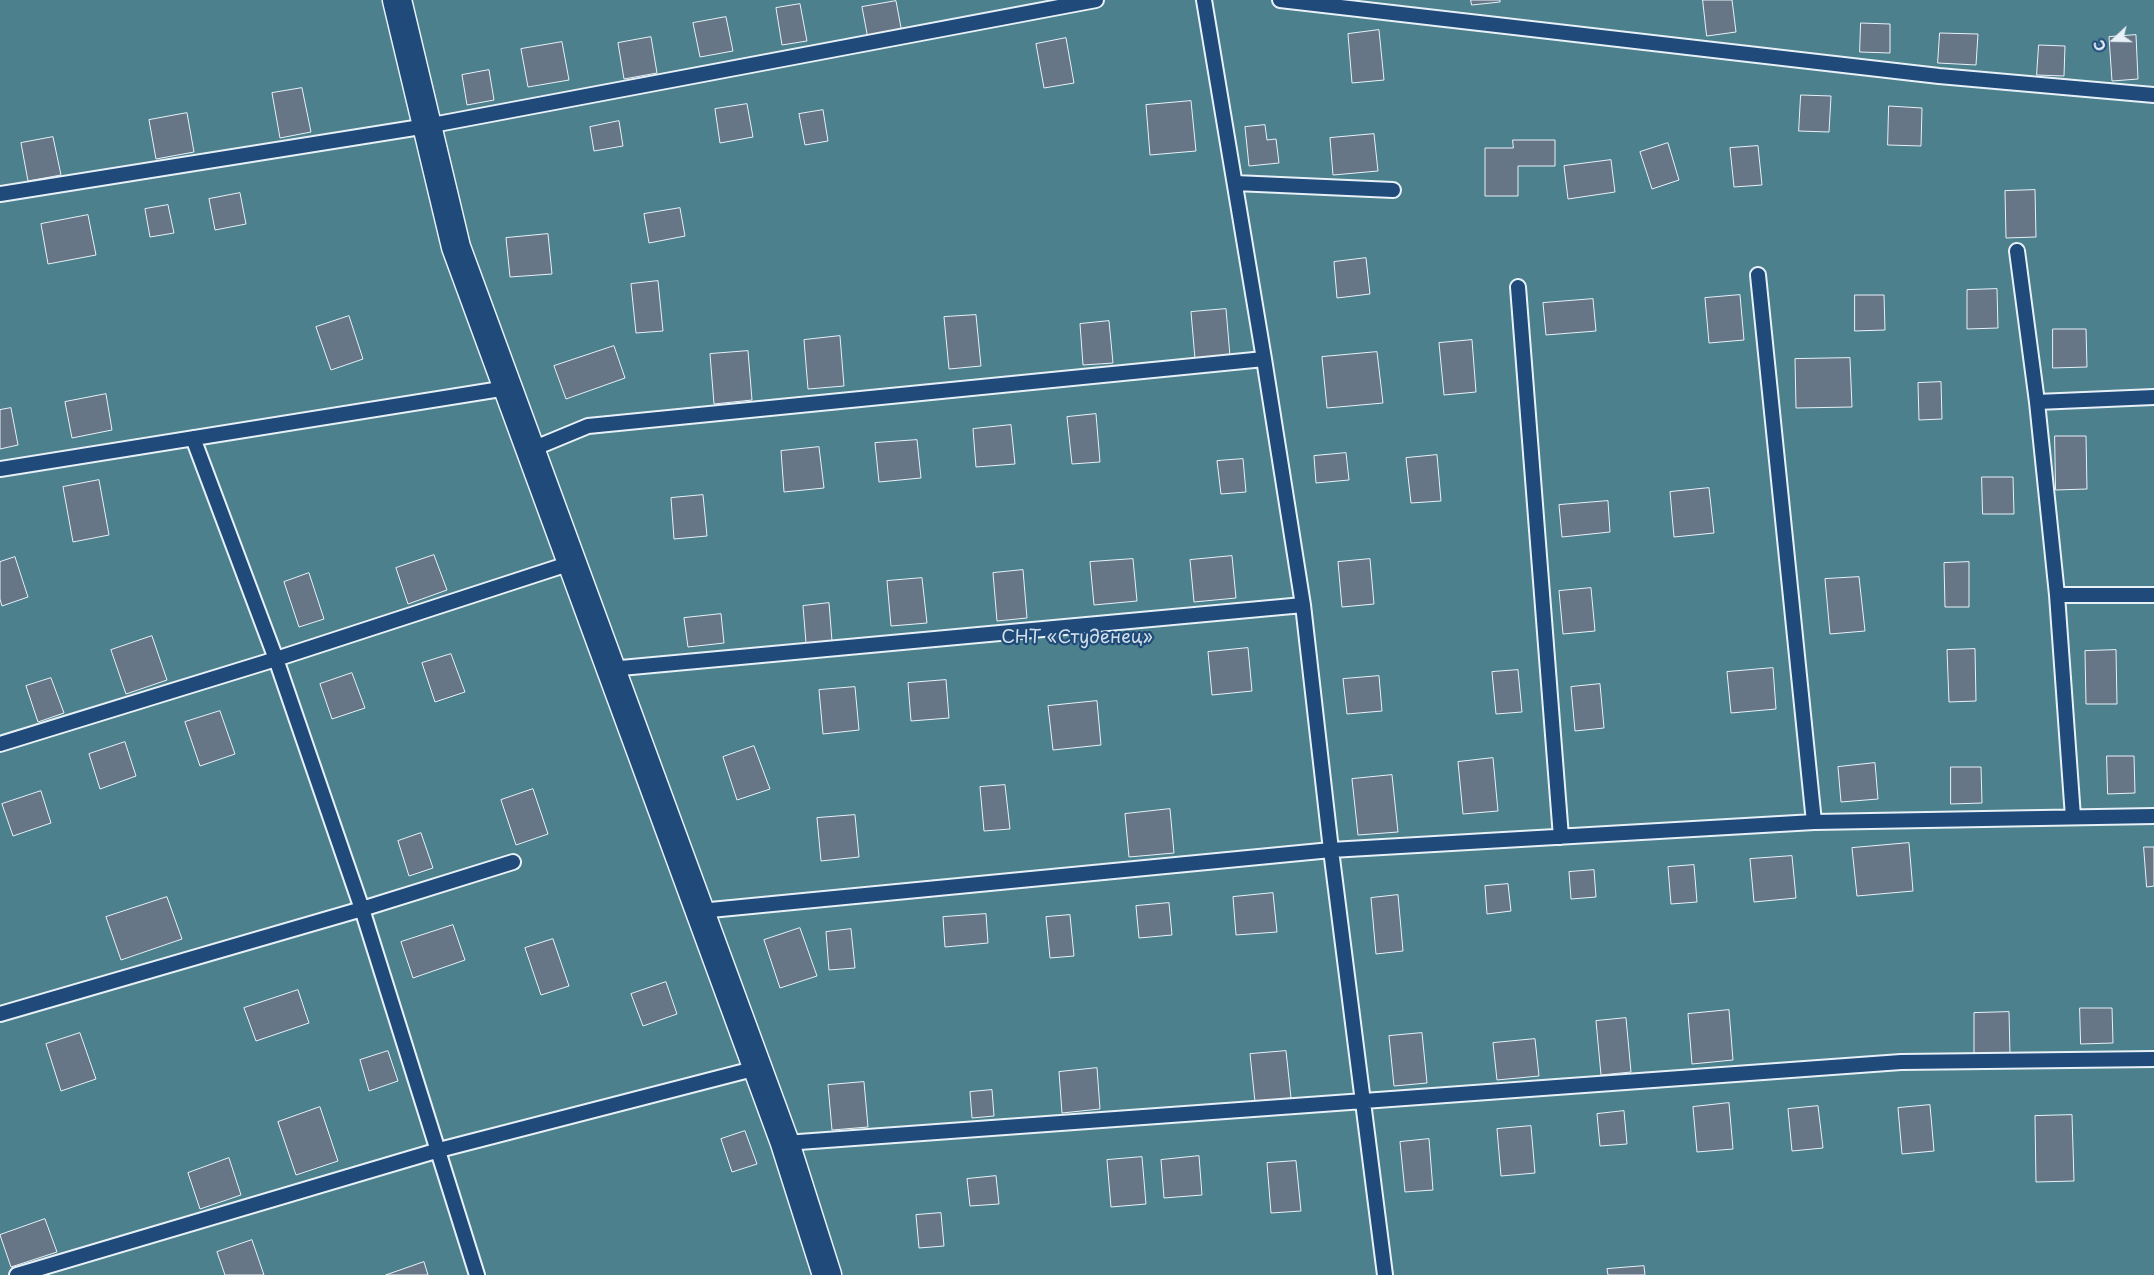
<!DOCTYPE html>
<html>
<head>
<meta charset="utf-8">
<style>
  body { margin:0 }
  #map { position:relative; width:2154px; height:1275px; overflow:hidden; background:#1f4a7a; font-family:"Playpen Sans",sans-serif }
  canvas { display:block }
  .north { position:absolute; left:2089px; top:15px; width:50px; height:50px; -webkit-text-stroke:4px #1f4a7a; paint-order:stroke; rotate:249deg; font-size:14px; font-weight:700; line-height:20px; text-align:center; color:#e8f1f8 }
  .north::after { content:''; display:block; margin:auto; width:18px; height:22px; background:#e8f1f8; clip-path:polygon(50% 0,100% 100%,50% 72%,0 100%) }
</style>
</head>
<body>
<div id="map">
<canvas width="2154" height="1275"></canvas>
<div class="north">С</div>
</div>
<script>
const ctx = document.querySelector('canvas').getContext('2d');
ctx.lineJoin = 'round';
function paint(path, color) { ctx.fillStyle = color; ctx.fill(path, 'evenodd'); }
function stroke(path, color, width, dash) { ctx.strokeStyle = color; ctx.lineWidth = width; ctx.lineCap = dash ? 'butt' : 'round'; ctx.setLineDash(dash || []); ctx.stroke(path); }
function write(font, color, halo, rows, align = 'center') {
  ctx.font = font + ' "Playpen Sans",sans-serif'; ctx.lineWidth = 4.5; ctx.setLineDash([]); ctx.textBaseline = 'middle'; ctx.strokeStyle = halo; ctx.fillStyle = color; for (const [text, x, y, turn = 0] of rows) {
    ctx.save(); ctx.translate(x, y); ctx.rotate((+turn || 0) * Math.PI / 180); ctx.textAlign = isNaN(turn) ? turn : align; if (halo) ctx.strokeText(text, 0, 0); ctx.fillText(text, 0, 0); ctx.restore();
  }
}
paint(new Path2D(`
  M0,0h2154v1275h-2154z`), '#4c808d');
const building = new Path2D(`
  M1471,0h29v2l-28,3z
  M1703,0h29l4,32 -29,4z
  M896,1l6,32 -34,6 -6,-32z
  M800,4l7,37 -25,4 -6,-37z
  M726,17l7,34 -33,6 -7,-34z
  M1861,23l29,1v29l-30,-1z
  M1379,30l5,50 -32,3 -4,-49z
  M1940,33l38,1 -2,31 -38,-2z
  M2136,35l2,44 -26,2 -3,-44z
  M651,37l6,36 -33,6 -6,-36z
  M1066,38l8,45 -30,5 -8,-44z
  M562,42l7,38 -41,7 -7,-38z
  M2039,45l26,1 -1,30 -27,-1z
  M489,70l5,30 -27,5 -5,-30z
  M302,88l9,44 -31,6 -8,-45z
  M1801,95l30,1 -2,36 -30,-1z
  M1191,101l5,50 -46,4 -4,-50z
  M747,104l6,33 -33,6 -5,-34z
  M1889,106l33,2 -1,38 -33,-1z
  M823,110l5,31 -23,4 -6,-31z
  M187,113l7,39 -38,7 -7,-39z
  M619,121l4,25 -29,5 -4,-24z
  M1265,125l2,15 9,-1 3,24 -30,3 -4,-39z
  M1374,134l4,37 -45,4 -3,-37z
  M53,137l8,38 -33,6 -7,-38z
  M1513,140h42v26h-37v30h-33v-48h28z
  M1668,143l11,37 -27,9 -12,-37z
  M1758,146l4,39 -28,2 -4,-39z
  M1611,160l4,32 -47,7 -4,-33z
  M2035,190l1,47 -30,1 -1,-47z
  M240,193l6,31 -31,6 -6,-31z
  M168,205l6,28 -24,4 -5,-28z
  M680,208l5,28 -36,7 -5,-29z
  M88,215l8,40 -48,9 -7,-40z
  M548,234l4,40 -42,3 -4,-39z
  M1366,258l4,36 -33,4 -3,-36z
  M658,281l5,50 -27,2 -5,-49z
  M1997,289l1,39 -31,1v-39z
  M1740,295l4,45 -35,3 -4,-45z
  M1855,295h29l1,35 -30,1z
  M1593,299l3,32 -50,4 -3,-32z
  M1226,309l4,47 -35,3 -4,-47z
  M976,315l5,51 -32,3 -5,-52z
  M349,316l14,43 -32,11 -15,-43z
  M1109,321l4,42 -30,2 -3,-41z
  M2053,329h33l1,38 -34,1z
  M840,336l4,50 -36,3 -4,-49z
  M1472,340l4,52 -32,3 -5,-52z
  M614,346l11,32 -59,21 -12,-33z
  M748,351l4,49 -38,4 -4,-50z
  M1377,352l6,51 -56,5 -5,-51z
  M1850,358l2,49 -56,1 -1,-49z
  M1941,382l1,37 -23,1 -1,-37z
  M106,394l6,36 -40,8 -7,-36z
  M11,408l7,37 -18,4v-39z
  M1096,414l4,48 -28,2 -5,-47z
  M1011,425l4,39 -39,3 -3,-38z
  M2055,436h31l1,53 -31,1z
  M917,440l4,38 -42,4 -4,-39z
  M819,447l5,41 -40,4 -3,-41z
  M1346,453l3,27 -33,3 -2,-27z
  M1437,455l4,46 -30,2 -5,-45z
  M1243,459l3,33 -25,2 -4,-33z
  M1982,477h31l1,37h-31z
  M99,480l10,55 -36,7 -10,-55z
  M1709,488l5,45 -40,4 -4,-45z
  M703,495l4,41 -33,3 -3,-41z
  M1608,501l2,31 -48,5 -3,-32z
  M434,555l13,35 -39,14 -12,-36z
  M1232,556l4,42 -42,4 -4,-42z
  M15,557l13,40 -26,9 -2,-7v-37z
  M1133,559l4,42 -43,4 -4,-43z
  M1370,559l4,45 -32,3 -4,-45z
  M1969,562v45h-24l-1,-44z
  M1023,570l4,48 -30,3 -4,-48z
  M309,573l15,46 -25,8 -15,-45z
  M1859,577l6,54 -35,3 -5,-55z
  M922,578l5,45 -36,3 -4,-45z
  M1591,588l4,43 -32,3 -4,-43z
  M829,603l3,38 -26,2 -3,-37z
  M721,614l3,29 -36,4 -4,-29z
  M152,636l15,44 -41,14 -15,-44z
  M1248,648l4,43 -40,4 -4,-43z
  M1975,649l1,52 -27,1 -2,-52z
  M2116,650l1,54h-31l-1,-53z
  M451,654l14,38 -30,10 -13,-39z
  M1773,668l3,41 -45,4 -4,-41z
  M1518,670l4,42 -26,2 -4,-42z
  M352,673l13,35 -33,11 -12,-35z
  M1379,676l3,35 -35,3 -4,-35z
  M51,678l13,35 -26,9 -12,-36z
  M946,680l3,38 -38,3 -3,-38z
  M1600,684l4,44 -29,3 -4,-44z
  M855,687l4,43 -36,4 -4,-44z
  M1097,701l4,44 -48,5 -5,-44z
  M220,711l15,43 -35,12 -15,-44z
  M125,742l11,34 -36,13 -11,-35z
  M754,746l16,43 -33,11 -14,-43z
  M2107,756h27l1,37 -27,1z
  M1493,758l5,53 -35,3 -5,-52z
  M1875,763l3,36 -37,3 -3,-35z
  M1951,767h30l1,36 -31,1z
  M1392,775l6,57 -40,3 -6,-56z
  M1005,785l5,44 -26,2 -4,-44z
  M533,789l15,45 -32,11 -15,-45z
  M41,791l10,32 -38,13 -11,-32z
  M1170,809l4,44 -45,4 -4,-43z
  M855,815l4,42 -38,4 -4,-43z
  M421,833l12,35 -24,8 -11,-35z
  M1909,843l4,48 -56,5 -5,-48z
  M2144,847h10v39l-7,1z
  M1792,856l4,42 -42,4 -4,-43z
  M1694,865l3,37 -26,2 -3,-37z
  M1594,870l2,27 -25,2 -2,-27z
  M1508,884l3,27 -24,3 -2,-28z
  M1273,893l4,39 -41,3 -3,-38z
  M1398,895l5,56 -27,3 -5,-56z
  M167,897l15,42 -61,21 -15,-43z
  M1169,903l3,32 -33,3 -3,-32z
  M986,914l2,29 -43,4 -2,-30z
  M1070,915l4,41 -24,2 -4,-41z
  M453,925l12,35 -52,18 -12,-36z
  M800,928l17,48 -37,12 -16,-48z
  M851,929l4,39 -26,2 -3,-38z
  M553,939l16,47 -28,9 -16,-47z
  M666,982l11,32 -34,12 -12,-32z
  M298,990l11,33 -53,18 -12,-33z
  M2080,1008h32l1,35 -32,1z
  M1729,1010l4,50 -41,4 -4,-50z
  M2009,1012l1,43 -36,1v-43z
  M1626,1018l5,54 -30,3 -5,-54z
  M80,1033l16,46 -35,12 -15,-47z
  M1422,1033l5,50 -33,3 -5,-50z
  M1535,1039l4,37 -42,4 -4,-37z
  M388,1051l10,30 -29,10 -9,-31z
  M1286,1051l5,47 -36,4 -5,-48z
  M1097,1068l3,41 -38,4 -3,-41z
  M864,1082l4,45 -36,3 -4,-45z
  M992,1090l2,26 -22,2 -2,-26z
  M1729,1103l4,46 -36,3 -4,-45z
  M1930,1105l4,46 -32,3 -4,-46z
  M1818,1106l5,42 -31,3 -4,-42z
  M320,1107l18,54 -42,14 -18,-53z
  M1624,1111l3,33 -27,2 -3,-32z
  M2072,1115l2,66 -38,1 -1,-66z
  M1531,1126l4,47 -34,3 -4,-47z
  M745,1131l12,33 -25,8 -11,-33z
  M1429,1139l4,51 -28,2 -5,-50z
  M1199,1156l3,39 -38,3 -3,-38z
  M1142,1157l4,47 -35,3 -4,-47z
  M229,1158l12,37 -41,14 -12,-36z
  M1296,1161l5,50 -30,2 -4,-50z
  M996,1176l3,28 -29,2 -3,-27z
  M941,1213l3,33 -25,2 -3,-33z
  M45,1219l12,33 -46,15 -11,-32z
  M252,1240l12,35h-39l-8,-23z
  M424,1262l4,13h-42z
  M1644,1266l1,9h-37l-1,-6z`);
paint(building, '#667686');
stroke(building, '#e8f1f8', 1);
const service = new Path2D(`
  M1204,0l60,359 39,246 28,245 54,425
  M1280,0l659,76 215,19
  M1235,183l158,7
  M0,194l427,-68 669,-126
  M2017,251l20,151 20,193 16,222
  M1758,275l56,547
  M1518,287l43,550
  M2037,402l117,-5
  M193,438l83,221 86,250 115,366
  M530,450l58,-24 676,-67
  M0,469l507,-81
  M2057,595h97
  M610,669l693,-64
  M0,744l276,-85 295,-96
  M700,911l631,-61 483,-28 340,-6
  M0,1014l362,-105 151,-47
  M785,1143l1116,-81 253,-3
  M17,1275l422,-125 318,-82`);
const minor = new Path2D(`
  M397,0l59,247 329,896 42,132`);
stroke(service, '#e8f1f8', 18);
stroke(minor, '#e8f1f8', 31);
stroke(service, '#1f4a7a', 14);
stroke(minor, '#1f4a7a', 28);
write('18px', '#d1e0e8', '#1f4a7a', [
  ["СНТ «Студенец»",1077,638]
]);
</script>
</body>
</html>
